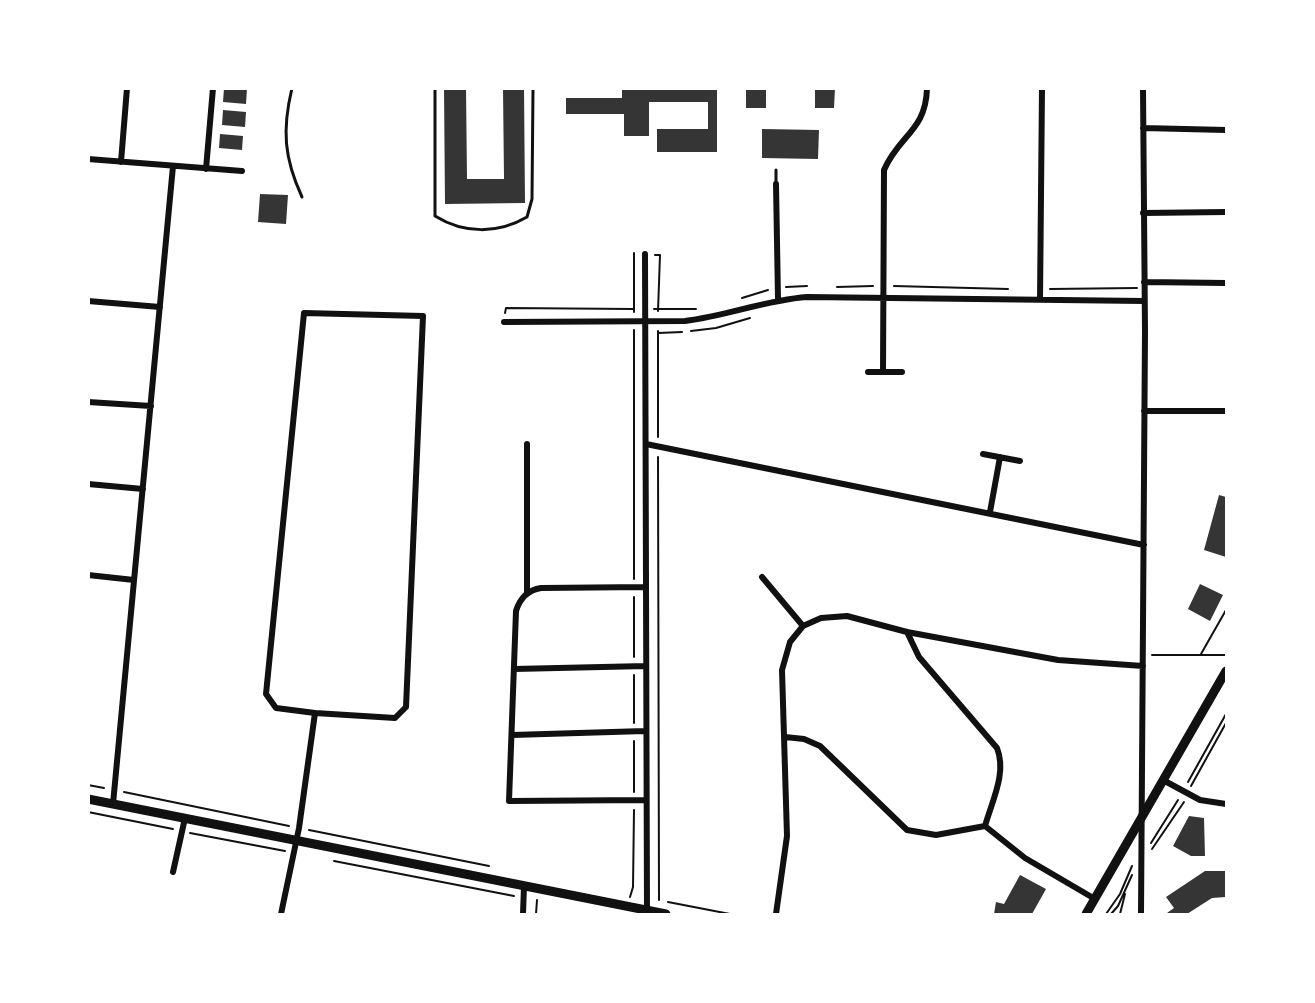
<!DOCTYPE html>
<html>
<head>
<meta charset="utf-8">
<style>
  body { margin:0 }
  #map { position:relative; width:1315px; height:1003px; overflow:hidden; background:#fff; font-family:"IBM Plex Sans",sans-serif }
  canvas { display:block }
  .frame { position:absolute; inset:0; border:90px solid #fff; pointer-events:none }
</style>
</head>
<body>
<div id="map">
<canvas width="1315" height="1003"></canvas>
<div class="frame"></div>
</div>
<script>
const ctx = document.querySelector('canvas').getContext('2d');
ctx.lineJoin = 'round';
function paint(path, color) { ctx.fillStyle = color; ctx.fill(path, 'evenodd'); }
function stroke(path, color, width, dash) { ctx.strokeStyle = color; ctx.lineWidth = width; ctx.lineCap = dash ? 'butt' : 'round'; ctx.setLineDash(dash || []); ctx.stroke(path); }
paint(new Path2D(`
  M224,88h23l-1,16 -23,-2z
  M444,88h22l1,91h37l-1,-91h21l1,115 -80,1z
  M622,88h95v64h-60v-23h51v-27h-59v34h-25v-22h-58v-16h56z
  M746,88h20v20h-20z
  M815,88h20l-1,20h-19z
  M223,110l23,2 -1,15 -23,-2z
  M762,129l57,1 -1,29 -56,-1z
  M220,134l23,2 -1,14 -23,-2z
  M260,194l28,1 -2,29 -28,-2z
  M1219,495l7,2v60l-22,-7z
  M1200,584l23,11 -13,26 -22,-12z
  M1189,816l15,2 1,38h-14l-18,-10z
  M1205,871h21v26l-14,1 -25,16h-18l-2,-1 7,-5 -8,-11z
  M1020,875l26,14 -14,25h-38l2,-12 8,2z`), '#353535');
stroke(new Path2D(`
  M655,255h5l-2,56
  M894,286l114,3
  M786,287l21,-1
  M837,287l36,-1
  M1050,289l87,-1
  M742,298l26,-8
  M654,309h42
  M634,312v-59
  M505,313l1,-5 127,1
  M691,331l25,-3 34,-10
  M658,333l24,-1
  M658,437v-106
  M658,457l1,443
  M634,579v-249
  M634,597v60
  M1201,654l25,-44
  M1152,655h74
  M634,675v48
  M1188,782l38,-68
  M88,785l16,3
  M1191,786l35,-63
  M124,792l165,34
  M634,792v-51
  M88,812l85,17
  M309,830l180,36
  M190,833l95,18
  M1151,843l27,-43
  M1152,849l32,-47
  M334,861l180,35
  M630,897l3,-10 1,-77
  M668,902l62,12
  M536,914l1,-14
  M1106,914l14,-20 12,-28
  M1111,914l7,-8 14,-31
  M1120,914l5,-20`), '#111', 2);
stroke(new Path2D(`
  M292,88c-10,42 -8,70 10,109
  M435,88v128c29,18 63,18 92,1l5,-18 1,-111
  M776,183v-13`), '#111', 3);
stroke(new Path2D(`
  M1143,128l83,2
  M88,159l154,12
  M121,162l6,-74
  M206,169l7,-81
  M776,184l2,115
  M1143,213l83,-1
  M645,254l2,657
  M1144,282l82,1
  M1040,300l2,-212
  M88,301l72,6
  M304,313l119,3 -17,391 -11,11 -80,-5 -39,-5 -10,-14z
  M504,322l181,-1c42,-5 80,-21 122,-24l337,4
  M868,372h34
  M883,372l1,-202c15,-35 42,-39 43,-82
  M88,402l63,4
  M1144,411h82
  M646,444l498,101
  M983,454l37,7
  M88,484l55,5
  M990,512l10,-55
  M88,575l46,5
  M762,577l41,49
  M527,593v-149
  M907,632l12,25 78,91c10,25 -5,53 -12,78
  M514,669l132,-3
  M512,735l133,-4
  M785,737l19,2 16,7 87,84 29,5 49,-9
  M1163,780l37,20 26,4
  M646,800l-137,1 7,-190c4,-13 12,-21 25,-23l105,-1
  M113,804l60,-638
  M985,826l40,32 70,41
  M173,872l12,-54
  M281,914l18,-86 16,-115
  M523,914l1,-28
  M776,914l11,-78 -5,-166 8,-28 13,-16 18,-8 26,-2 60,16 151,28 85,6
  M1141,914l4,-583 -2,-243`), '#111', 6);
stroke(new Path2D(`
  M88,799l578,115
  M1086,914l140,-243`), '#111', 9);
</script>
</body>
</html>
